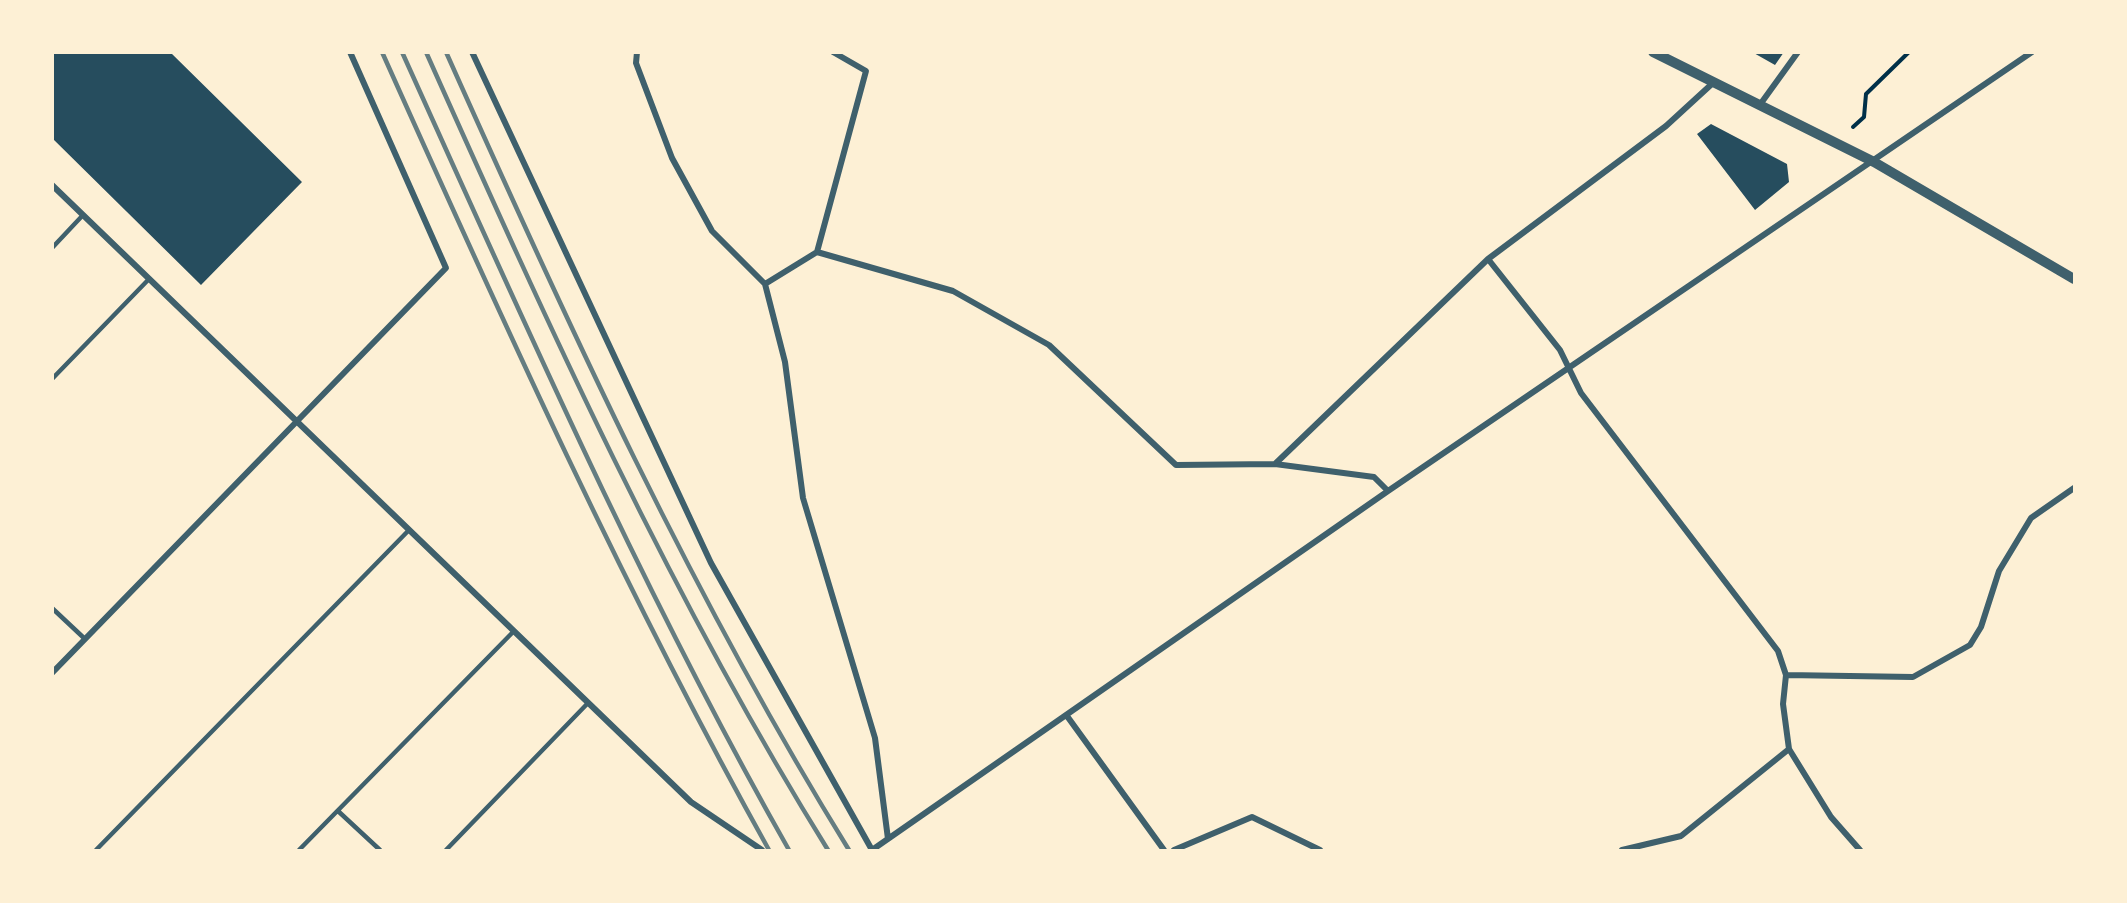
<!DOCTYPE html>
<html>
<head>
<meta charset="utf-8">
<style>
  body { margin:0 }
  #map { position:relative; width:2127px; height:903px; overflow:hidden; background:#fdf0d5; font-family:Jost,sans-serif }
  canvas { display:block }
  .frame { position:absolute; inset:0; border:54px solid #fdf0d5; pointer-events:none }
</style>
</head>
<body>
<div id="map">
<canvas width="2127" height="903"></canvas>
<div class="frame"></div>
</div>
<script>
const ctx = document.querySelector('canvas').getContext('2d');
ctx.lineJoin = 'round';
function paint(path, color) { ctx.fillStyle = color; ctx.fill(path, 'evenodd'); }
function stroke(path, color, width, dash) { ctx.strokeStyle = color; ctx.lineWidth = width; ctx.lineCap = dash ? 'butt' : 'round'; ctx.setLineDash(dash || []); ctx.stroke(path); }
paint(new Path2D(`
  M52,52h118l132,130 -101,103 -149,-147z
  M1752,52h32l-9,13z
  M1711,124l76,40 2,18 -34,28 -58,-76z`), '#264d5e');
stroke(new Path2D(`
  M1853,127l11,-10 2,-23 43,-42`), '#003049', 4);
stroke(new Path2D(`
  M52,248l31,-33
  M52,379l97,-100
  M52,608l33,31
  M338,811l42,39
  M96,850l313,-320
  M299,850l214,-218
  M446,850l141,-146`), '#3f606c', 4.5);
stroke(new Path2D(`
  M472,52l239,511 161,287
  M637,52l-1,11 36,95 40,73 53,53 20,78 18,136 72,240 13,101
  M1759,106l39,-54
  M52,185l639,617 71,48
  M817,252l49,-181 -33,-19
  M1488,259l72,91 21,43 197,258 8,24 -3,29 6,45 42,68 29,33
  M765,284l52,-32 136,39 96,54 127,120 99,-1 99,13 14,14
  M1275,464l213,-205 178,-133 48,-44
  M52,673l394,-405 -96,-216
  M1786,675l127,2 57,-32 11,-18 18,-56 32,-53 43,-30
  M1067,716l97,134
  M872,850l516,-359 644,-439
  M1174,850l78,-33 68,33
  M1622,850l59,-14 108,-87`), '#3f606c', 6);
stroke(new Path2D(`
  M1653,52l221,110 200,117`), '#3f606c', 10);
stroke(new Path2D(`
  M382,52c121,270 243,540 387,798
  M402,52c122,270 241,541 387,798
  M426,52c122,273 244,544 402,798
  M446,52c122,273 246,544 403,798`), '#657d81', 4.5);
</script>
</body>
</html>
